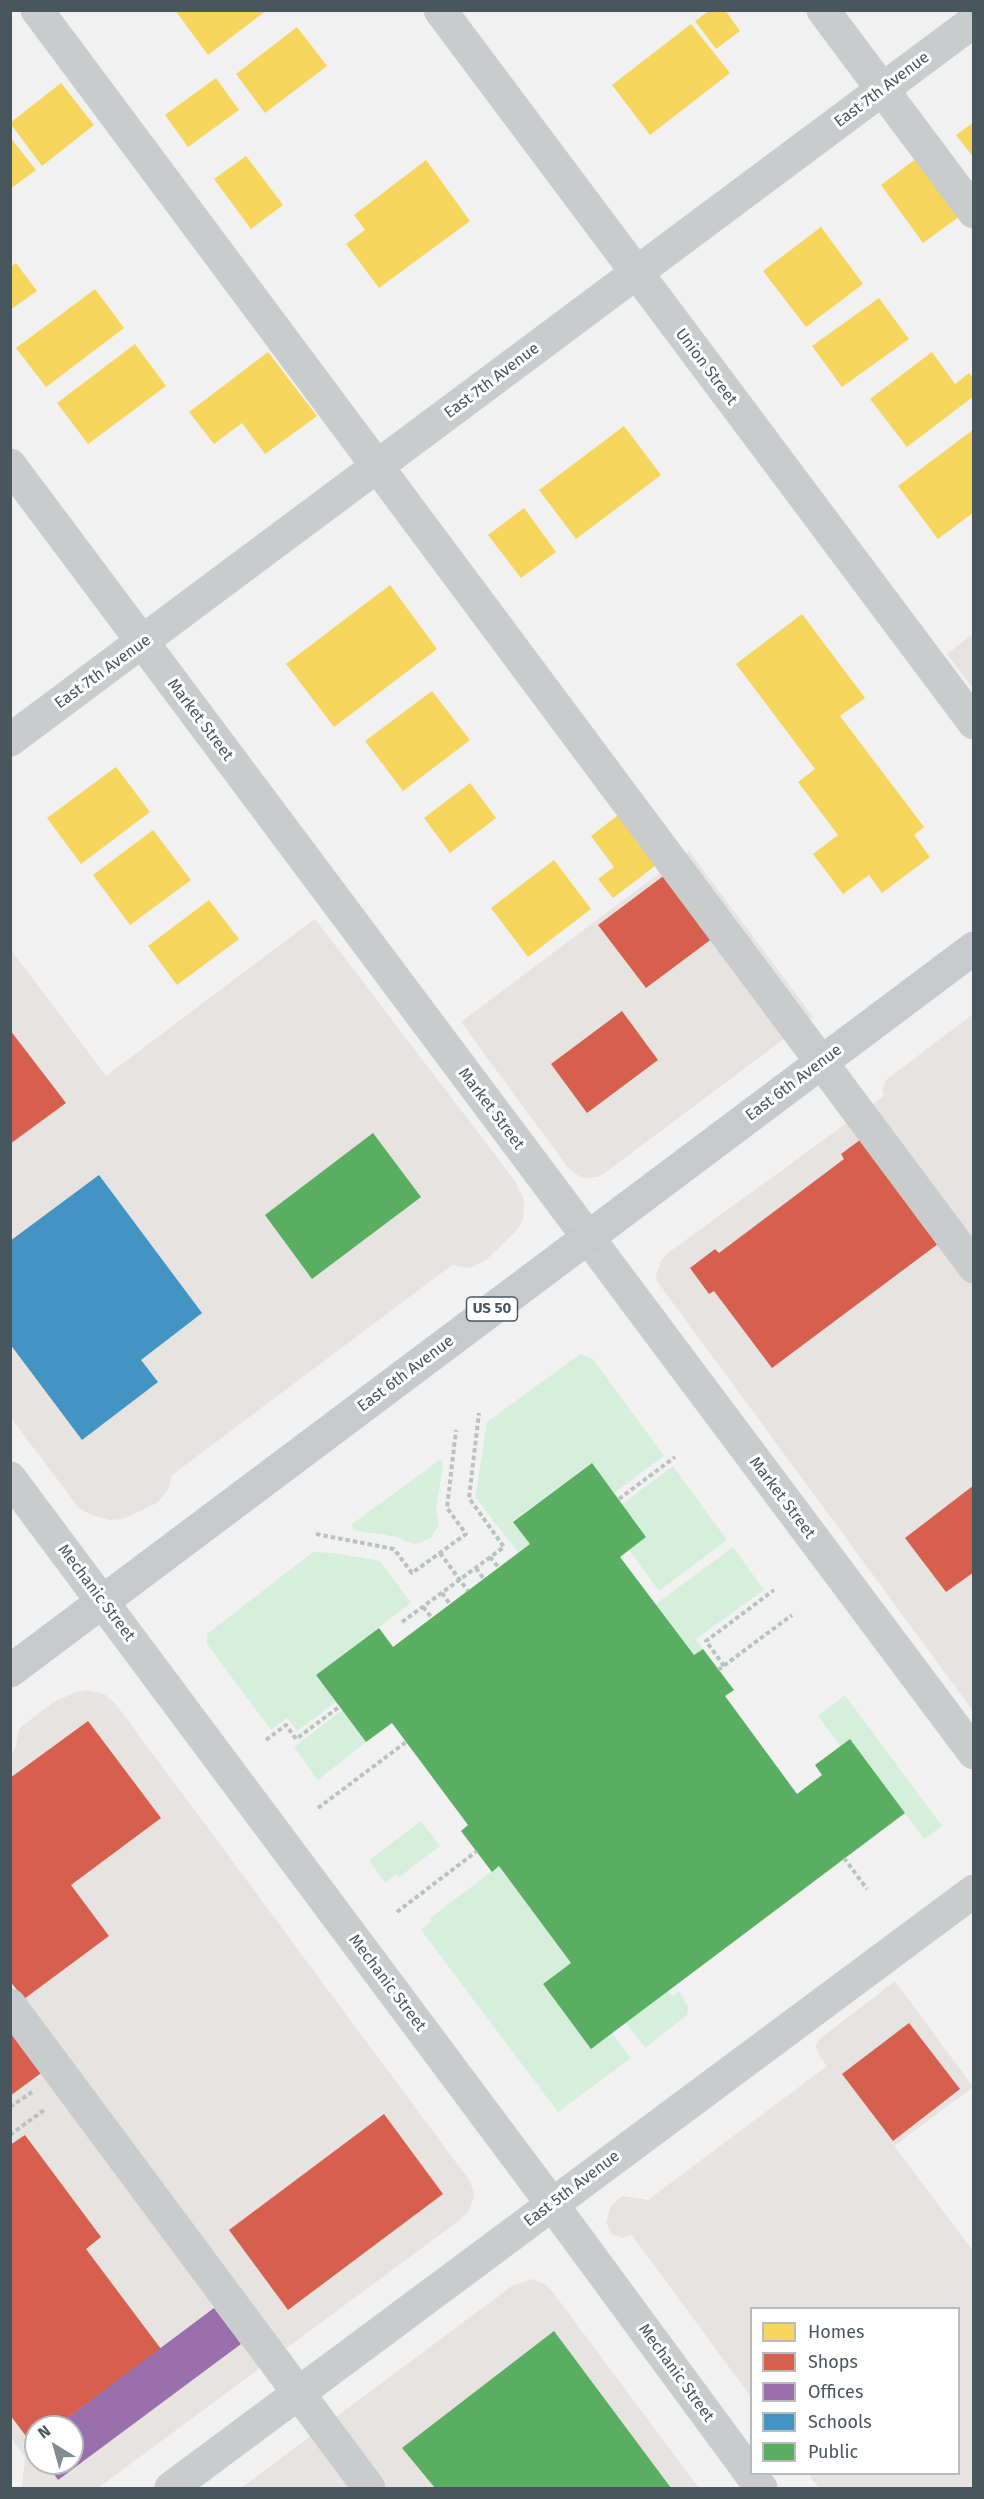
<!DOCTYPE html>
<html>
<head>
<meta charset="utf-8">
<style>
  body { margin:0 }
  #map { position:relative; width:984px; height:2499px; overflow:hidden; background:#f1f1f1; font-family:"Fira Sans",sans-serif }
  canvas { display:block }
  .frame { position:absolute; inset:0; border:12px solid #48565d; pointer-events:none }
  .legend { position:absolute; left:750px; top:2307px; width:210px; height:168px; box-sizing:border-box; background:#fff; border:2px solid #b6bbbe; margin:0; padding:8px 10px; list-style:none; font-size:18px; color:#48565d }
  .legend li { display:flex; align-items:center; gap:12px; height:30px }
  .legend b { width:30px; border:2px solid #b6bbbe }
  .north { position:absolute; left:24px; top:2415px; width:60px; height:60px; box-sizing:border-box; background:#fff; border:2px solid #b6bbbe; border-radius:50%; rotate:323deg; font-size:16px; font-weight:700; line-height:24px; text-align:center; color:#48565d }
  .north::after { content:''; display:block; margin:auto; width:21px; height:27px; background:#838c91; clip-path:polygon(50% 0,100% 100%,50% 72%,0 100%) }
</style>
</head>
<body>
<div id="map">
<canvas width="984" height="2499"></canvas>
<div class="frame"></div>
<ul class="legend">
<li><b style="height:16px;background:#f6d55c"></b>Homes</li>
<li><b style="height:16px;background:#d6604d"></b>Shops</li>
<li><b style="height:16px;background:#9970ab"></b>Offices</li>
<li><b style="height:16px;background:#4393c3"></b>Schools</li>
<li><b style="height:16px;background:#5aae61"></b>Public</li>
</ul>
<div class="north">N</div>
</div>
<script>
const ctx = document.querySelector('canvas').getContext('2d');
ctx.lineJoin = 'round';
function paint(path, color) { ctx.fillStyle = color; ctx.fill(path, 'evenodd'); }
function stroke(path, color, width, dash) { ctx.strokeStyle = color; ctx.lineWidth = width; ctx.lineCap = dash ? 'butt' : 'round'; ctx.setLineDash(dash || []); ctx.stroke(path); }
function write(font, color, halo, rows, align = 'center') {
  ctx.font = font + ' "Fira Sans",sans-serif'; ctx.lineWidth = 6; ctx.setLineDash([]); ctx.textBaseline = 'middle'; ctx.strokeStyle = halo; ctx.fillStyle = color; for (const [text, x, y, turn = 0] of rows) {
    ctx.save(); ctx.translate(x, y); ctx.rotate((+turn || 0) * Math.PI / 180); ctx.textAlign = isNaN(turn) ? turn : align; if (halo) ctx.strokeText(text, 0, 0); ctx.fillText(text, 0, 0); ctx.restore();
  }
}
paint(new Path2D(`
  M973,634v55l-26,-35z
  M689,851l124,166 -207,155 -8,5 -16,1 -13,-9 -108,-147z
  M315,919l200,262 9,19 -1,19 -6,11 -31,30 -16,8 -18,-3 -280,210 -5,17 -10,11 -34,16 -13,1 -19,-5 -12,-7 -68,-90v-468l95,126z
  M973,1014v697l-316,-430 -1,-6 6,-16 6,-6 216,-157 -2,-6 4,-10z
  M87,1690l17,4 11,9 354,477 5,12v5l-6,15 -7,7 -363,269h-76l3,-31 -14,-19v-684l5,-7 2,-16 4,-5 32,-24 22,-10zM36,2427h36v36h-36z
  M895,1981l78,106 -79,59 79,105v237h-154l-11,-14h150v-166h-206l-1,89 -119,-162 -9,3 -11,-3 -6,-13 5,-16 11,-10 26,4 179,-134 -10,-14 -1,-7 5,-7z
  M531,2279l14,5 7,7 147,197h-458l271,-202z`), '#e6e3e0');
paint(new Path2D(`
  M580,1354l13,5 71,97 -50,37 -23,-30 -78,58 17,23 -11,9 -44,-56 12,-75z
  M441,1459l2,5 -7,46 3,14 -8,14 -15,6 -10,-2 -8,-5 -45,-7 -1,-6z
  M673,1466l54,74 -68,51 -30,-41 17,-14 -24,-32z
  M733,1547l31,43 -68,49 7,10 -9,6 -38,-51z
  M313,1552l21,1 46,8 31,42 -95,72 20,27 -39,29 -10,-13 -16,12 -64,-86v-10z
  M845,1695l97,131 -18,13 -74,-100 -10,7 -22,-30z
  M342,1710l24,32 -48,38 -24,-33z
  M421,1821l19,25 -41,31 -2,-3 -12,9 -16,-23z
  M499,1866l72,97 -28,21 48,64 21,-15 19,25 -73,54 -137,-182 11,-9 -2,-3z
  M668,1991l4,5 7,-5 9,16 -1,8 -42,33 -19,-25z`), '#d6efdd');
paint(new Path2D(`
  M175,10h92l-59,45z
  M710,10h15l15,21 -24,18 -21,-28z
  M691,24l39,49 -80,62 -38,-50z
  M297,27l30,39 -62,47 -29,-39z
  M216,78l23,32 -51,37 -23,-32z
  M61,83l33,42 -52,41 -32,-43z
  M974,122v36l-18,-23z
  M10,137l26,33 -26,19z
  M925,152l42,59 -44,32 -42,-58z
  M246,156l37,49 -32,24 -37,-50z
  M426,160l44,61 -91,67 -33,-44 19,-14 -11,-15z
  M821,227l42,57 -57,43 -43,-56z
  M16,263l21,28 -27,19v-43z
  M95,289l29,39 -78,59 -30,-39z
  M879,298l30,41 -67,48 -30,-41z
  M135,344l31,42 -78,58 -31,-41z
  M268,352l49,64 -52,38 -23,-31 -28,21 -25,-32z
  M932,352l23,32 14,-11 5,6v17l-67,51 -37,-48z
  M624,426l37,49 -85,64 -37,-49z
  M974,429v83l-36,27 -40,-53z
  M524,508l32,44 -35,26 -33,-43z
  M390,585l47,64 -103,78 -48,-63z
  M802,614l63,84 -25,18 84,111 -10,8 16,22 -48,36 -13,-18 -26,19 -30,-40 25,-19 -40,-53 17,-13 -79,-105z
  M432,691l38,49 -67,51 -38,-50z
  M116,767l34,45 -69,52 -34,-46z
  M470,783l26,35 -46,35 -26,-35z
  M626,809l38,50 -51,39 -15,-19 16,-12 -23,-31z
  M153,830l38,50 -61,45 -37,-50z
  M554,860l37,49 -63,48 -37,-49z
  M209,900l30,39 -62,46 -29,-39z`), '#f6d55c');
paint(new Path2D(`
  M670,871l47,64 -71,53 -48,-63z
  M622,1011l36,49 -71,53 -36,-49z
  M10,1030l56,73 -56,41z
  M868,1134l74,107 -170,127 -58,-77 -5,3 -19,-26 25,-19 4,4 125,-94 -3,-5z
  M974,1485v87l-28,20 -41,-54z
  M88,1721l73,97 -90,67 38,51 -85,63 -14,-18v-203z
  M909,2023l51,66 -67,52 -51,-67z
  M10,2026l34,45 -34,25z
  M384,2114l59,80 -155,116 -59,-80z
  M25,2135l76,102 -15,12 75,100 -106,78h-19v14l-4,3 -22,-29v-270z`), '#d6604d');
paint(new Path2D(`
  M214,2308l27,36 -183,136 -12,-17h26v-36h-17z`), '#9970ab');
paint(new Path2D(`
  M99,1175l103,138 -61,47 17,22 -76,58 -72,-96v-103z`), '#4393c3');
paint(new Path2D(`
  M373,1133l48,64 -109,82 -47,-64z
  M592,1463l54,74 -26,20 74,98 9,-6 31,41 -9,6 72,98 25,-19 -7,-10 35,-26 55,74 -314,236 -48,-65 28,-21 -72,-97 -7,6 -31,-41 7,-6 -76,-102 -26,19 -50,-67 63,-47 14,19 137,-103 -17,-22z
  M554,2331l117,157h-236l-33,-40z`), '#5aae61');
stroke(new Path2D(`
  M619,1499l56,-42
  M316,1534l78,15 18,24 54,-39 -19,-26 9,-78
  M440,1553l28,38
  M490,1557l9,11
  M476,1568l8,11
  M442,1593l8,11
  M423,1607l9,11
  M402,1622l102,-75 -35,-49 10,-85
  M724,1666l-18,-25 68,-51
  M718,1670l74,-55
  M266,1740l20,-15 10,14 43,-32
  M318,1808l88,-66
  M844,1858l23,31
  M397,1912l80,-61
  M10,2107l22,-15
  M10,2135l34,-25`), '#b8c3bf', 4, [4.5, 3]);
stroke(new Path2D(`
  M37,10l937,1257
  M440,10l534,713
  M823,10l151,202
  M10,465l964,1288
  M10,740l964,-719
  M10,1478l542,726 209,284
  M10,2005l359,483
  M171,2488l803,-597`), '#c8cccd', 33);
stroke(new Path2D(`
  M10,1671l964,-723`), '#c6cacc', 33);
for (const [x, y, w] of [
  [492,1309,51]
]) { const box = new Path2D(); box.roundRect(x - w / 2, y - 12, w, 24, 4.5); ctx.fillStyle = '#fff'; ctx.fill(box); stroke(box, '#48565d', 1.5); }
write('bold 15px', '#48565d', null, [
  ["US 50",492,1309]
]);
write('16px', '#48565d', '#fff', [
  ["East 7th Avenue",882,90,-37],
  ["Union Street",706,367,53],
  ["East 7th Avenue",492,381,-37],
  ["East 7th Avenue",103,672,-36],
  ["Market Street",200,720,53],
  ["East 6th Avenue",794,1083,-37],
  ["Market Street",491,1109,53],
  ["East 6th Avenue",406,1374,-37],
  ["Market Street",782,1498,53],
  ["Mechanic Street",96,1593,53],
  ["Mechanic Street",387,1983,53],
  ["East 5th Avenue",572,2189,-37],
  ["Mechanic Street",676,2373,54]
]);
</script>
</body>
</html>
